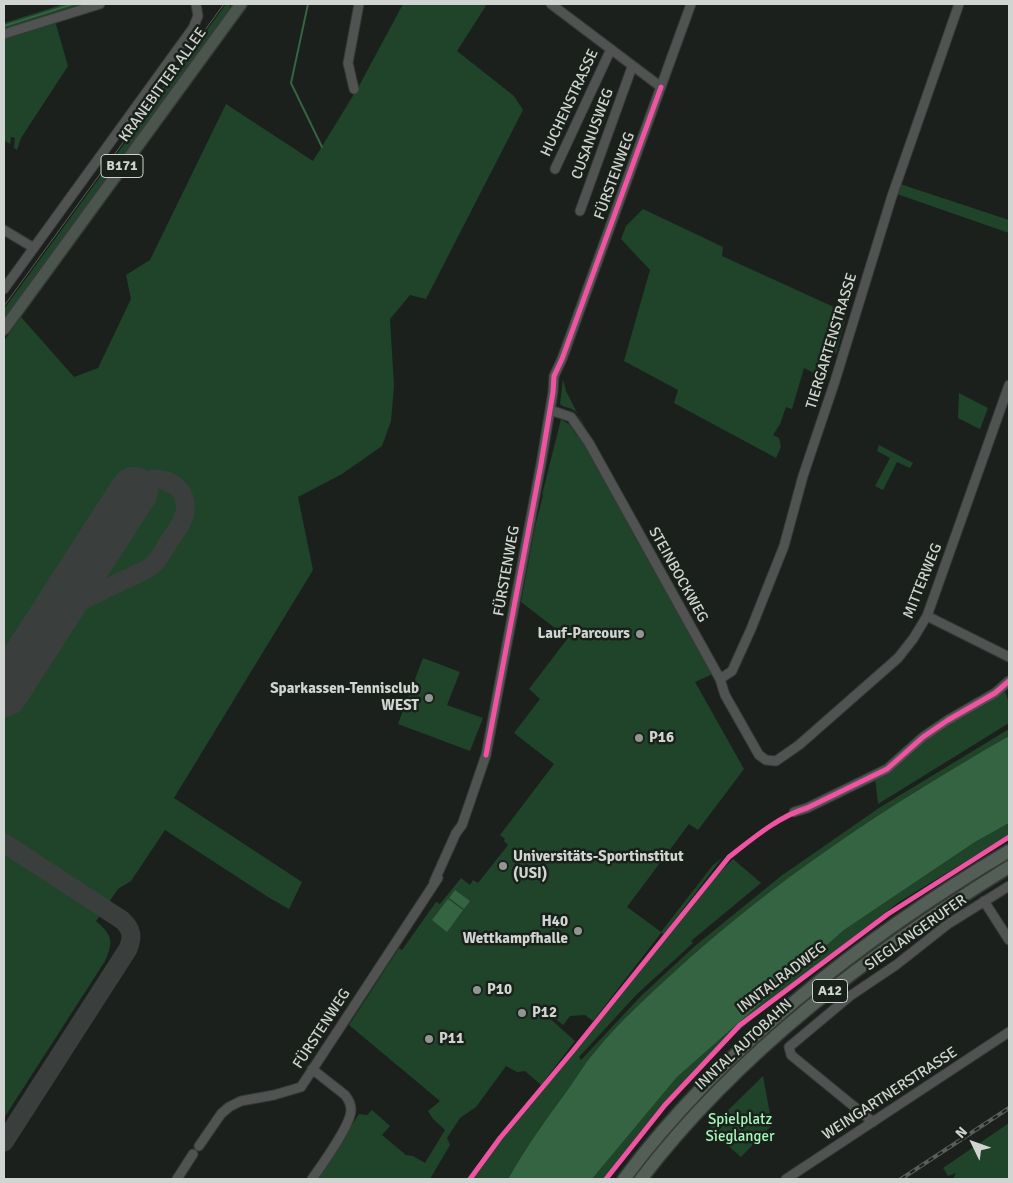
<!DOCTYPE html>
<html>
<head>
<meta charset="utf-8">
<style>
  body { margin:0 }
  #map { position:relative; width:1013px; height:1183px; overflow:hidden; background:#1b201c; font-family:Signika,sans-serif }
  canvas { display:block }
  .frame { position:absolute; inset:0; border:5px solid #d0d5d1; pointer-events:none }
  .north { position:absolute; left:948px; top:1118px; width:50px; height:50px; -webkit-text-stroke:4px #1a211b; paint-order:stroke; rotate:312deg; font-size:14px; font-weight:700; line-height:20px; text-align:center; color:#d0d5d1 }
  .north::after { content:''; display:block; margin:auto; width:18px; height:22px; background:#d0d5d1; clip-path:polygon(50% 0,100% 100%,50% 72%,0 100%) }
</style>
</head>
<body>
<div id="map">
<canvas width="1013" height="1183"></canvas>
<div class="frame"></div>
<div class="north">N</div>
</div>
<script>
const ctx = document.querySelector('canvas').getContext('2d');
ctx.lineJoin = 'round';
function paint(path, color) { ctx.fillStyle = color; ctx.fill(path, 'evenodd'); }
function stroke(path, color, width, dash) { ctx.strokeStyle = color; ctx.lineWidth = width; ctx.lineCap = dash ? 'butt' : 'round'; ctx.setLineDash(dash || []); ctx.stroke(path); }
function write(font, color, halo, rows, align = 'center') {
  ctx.font = font + ' Signika,sans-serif'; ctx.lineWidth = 5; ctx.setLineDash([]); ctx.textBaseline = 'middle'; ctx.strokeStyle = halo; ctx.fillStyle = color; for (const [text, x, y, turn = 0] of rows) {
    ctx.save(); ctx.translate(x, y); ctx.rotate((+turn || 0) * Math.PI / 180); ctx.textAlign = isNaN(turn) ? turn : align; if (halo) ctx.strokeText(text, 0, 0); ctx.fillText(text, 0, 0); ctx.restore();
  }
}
paint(new Path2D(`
  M64,4h22l-82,25v-6z
  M226,4h4l-1,8 -225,310v-13z
  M403,4h84l-30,47 57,45 9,14 -97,189 -16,-4 -20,24 4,67 -3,35 -9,25 -40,28 -44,23 15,73 -139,228 128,84 -13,27 -21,-12 -103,-67 -34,51 -13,8 -22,32c16,14 18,20 9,40l-101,157v-777l17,-24 53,60 24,-9 33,-69 -5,-24 24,-15 76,-156 87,57 46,-75z
  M55,21l13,45 -47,72 -4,12 -3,-2 1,-10 -4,-1 -1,7 -5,-3 -1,2v-105z
  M900,184l109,36v13l-112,-39z
  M643,209l80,38 -1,9 125,57 -11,41 -8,-4 -8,26 -16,-8 -12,41 -6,-2 -6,17 -7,11 6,3 2,9 -5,11 -102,-55 4,-13 -54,-29 26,-91 -29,-31 5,-13z
  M563,379l3,12 23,45c-4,-8 -8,-20 -14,-25 -5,-4 -11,-3 -15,-7z
  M959,393l29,15 -8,21 -22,-11z
  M561,419l9,6 7,11 2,-1 13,19 121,220 -18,8 49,87 -46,61 -9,-6 -62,83 34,25 52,-67 9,-7 -58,76 -3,-1 -68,88 -8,-6 -15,1 -7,9 -16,-13 -2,2 30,27 -34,44 -16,-14 -8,1 -11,-6 -30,41 -16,11 -13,20 3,7 -20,34h-114l43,-65 8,1 5,-5 18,16 -8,9 24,20 7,1 12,7 20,-33 -12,-11 -5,-8 12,-10 -91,-76 50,-77 3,2 34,-48 4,2 21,-26 9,7 3,-5 5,3 30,-38 -4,-4 1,-2 -5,-4 54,-71 -40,-31 26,-34 -11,-10 39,-51 -47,-36 14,-75 8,-32h-1z
  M879,445l34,18 -3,5 -13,-6 -14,28 -8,-4 15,-28 -13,-7z
  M423,658l37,14 -13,33 36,13 -13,33 -72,-27z
  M1005,691l4,12v20l-131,81 -3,-27 60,-46z
  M1009,729v7c-119,68 -235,144 -336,237 -26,24 -53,48 -75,75 -11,12 -20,27 -29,40 -22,30 -43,59 -61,91h-38l30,-41 73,-85 144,-178 16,-16 28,24 -70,58 2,2 -56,51 -58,63 2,3 60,-64 54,-50 86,-70 98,-68z
  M1009,823v12l-110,67 -98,75 -87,75 -73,79 -36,48h-13l85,-102 167,-147 131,-88z
  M763,1076l9,49 -31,32 -32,-28z
  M1009,1123v56h-56l3,-6 -8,3 -5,-8z`), '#1f442a');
paint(new Path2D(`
  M1009,736v87l-34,19 -131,88 -167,147 -85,102h-84c18,-32 39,-61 61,-91 9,-13 18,-28 29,-40 22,-27 49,-51 75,-75 101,-93 217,-169 336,-237z
  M455,890l15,11 -6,8 -15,-11z
  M448,899l15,11 -16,22 -15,-12z`), '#346441');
stroke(new Path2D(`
  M308,4l-17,79 31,64
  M4,26l69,-22`), '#346441', 2);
stroke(new Path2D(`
  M49,622l11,-10c20,-10 41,-21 62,-31 10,-5 22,-9 31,-16 6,-6 11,-15 15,-22 6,-9 15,-20 17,-31 5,-29 -33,-45 -51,-21
  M4,843l118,77c10,9 11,17 6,29l-124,193`), '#3a3e3c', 19);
stroke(new Path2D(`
  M4,693l130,-202`), '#3a3e3c', 48);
const minor = new Path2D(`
  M551,4l110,83
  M4,34l96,-30
  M354,89l-6,-26 11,-59
  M555,169l56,-120
  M580,211l52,-144
  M4,230l30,18
  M4,289l189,-261 5,-12 -2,-12
  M550,410l21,7 18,26 131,236 5,16 34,60 7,5 10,1 23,-16 99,-87 15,-19 14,-23 82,-231
  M927,616l82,41
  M720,679l12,-8 19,-42 33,-83 19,-70 32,-95 57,-185 67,-192
  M794,812l13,-4 80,-39 36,-32 25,-17 47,-27 14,-12
  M434,882l22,-49 6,-8 24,-70 55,-291 12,-72 1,-16 8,-17 129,-355
  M984,901l25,39
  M312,1069l33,26c4,5 6,9 6,15 0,15 -29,55 -39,69
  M873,1122l-82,-67 -2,-8 61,-51 46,-31 52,-41 61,-38
  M199,1146l22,-32 8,-7 12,-6 33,-6 27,-8 137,-209
  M177,1179l16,-25
  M786,1179l223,-147`);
const major = new Path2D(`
  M4,329l237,-325`);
const highway = new Path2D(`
  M624,1179c99,-133 243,-244 385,-328
  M641,1179c99,-129 230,-227 368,-312`);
stroke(minor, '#363a37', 11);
stroke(major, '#363a37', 14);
stroke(highway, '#363a37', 15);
stroke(minor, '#505351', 9);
stroke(major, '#4c544e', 11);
stroke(highway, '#535e56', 12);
stroke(new Path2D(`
  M4,306l220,-302`), '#5a5d5b', 1);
const rail = new Path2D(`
  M901,1179l108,-71`);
stroke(rail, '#5a5d5b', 4);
stroke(rail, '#1a211b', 2, [5.5]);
stroke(new Path2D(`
  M486,755l55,-291 12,-72 1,-16 8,-17 99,-272
  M470,1179l30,-41 72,-86 157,-195c23,-18 50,-41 78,-49l80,-39 36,-32 25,-17 47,-27 14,-12
  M606,1179l59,-74 75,-80 148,-111 121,-77`), '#f153a3', 5);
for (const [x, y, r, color] of [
  [640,634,5,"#919692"],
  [429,698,5,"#919692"],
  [639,738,5,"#919692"],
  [503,866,5,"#919692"],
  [578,931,5,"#919692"],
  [477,990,5,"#919692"],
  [522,1013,5,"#919692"],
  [429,1039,5,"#919692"]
]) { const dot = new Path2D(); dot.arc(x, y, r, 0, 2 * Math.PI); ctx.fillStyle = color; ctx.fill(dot); stroke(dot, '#1a211b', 2); }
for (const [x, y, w] of [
  [122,166,42],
  [830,991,35]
]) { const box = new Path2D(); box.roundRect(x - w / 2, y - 11.5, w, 23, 4); ctx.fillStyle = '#1a211b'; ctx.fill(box); stroke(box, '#d0d5d1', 1); }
write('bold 14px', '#d0d5d1', null, [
  ["B171",122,166],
  ["A12",830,991]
]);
write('15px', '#d0d5d1', '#1a211b', [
  ["KRANEBITTER ALLEE",163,85,-54],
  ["HUCHENSTRASSE",570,103,-65],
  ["CUSANUSWEG",593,134,-70],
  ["FÜRSTENWEG",615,176,-70],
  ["TIERGARTENSTRASSE",832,341,-73],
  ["FÜRSTENWEG",507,571,-80],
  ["STEINBOCKWEG",678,575,61],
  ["MITTERWEG",923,581,-68],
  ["SIEGLANGERUFER",916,933,-35],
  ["INNTALRADWEG",782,978,-37],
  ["FÜRSTENWEG",322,1029,-57],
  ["INNTAL AUTOBAHN",744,1045,-43],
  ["WEINGARTNERSTRASSE",890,1094,-33]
]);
write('bold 15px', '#d0d5d1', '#1a211b', [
  ["Lauf-Parcours",630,634,"right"],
  ["Sparkassen-Tennisclub",419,689,"right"],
  ["WEST",419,706,"right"],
  ["P16",649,738],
  ["Universitäts-Sportinstitut",513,857],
  ["(USI)",513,874],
  ["H40",568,922,"right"],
  ["Wettkampfhalle",568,939,"right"],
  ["P10",487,990],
  ["P12",532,1013],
  ["P11",439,1039]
], 'left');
write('15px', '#a7f7bb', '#1a211b', [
  ["Spielplatz",740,1120],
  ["Sieglanger",740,1137]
]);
</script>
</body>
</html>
